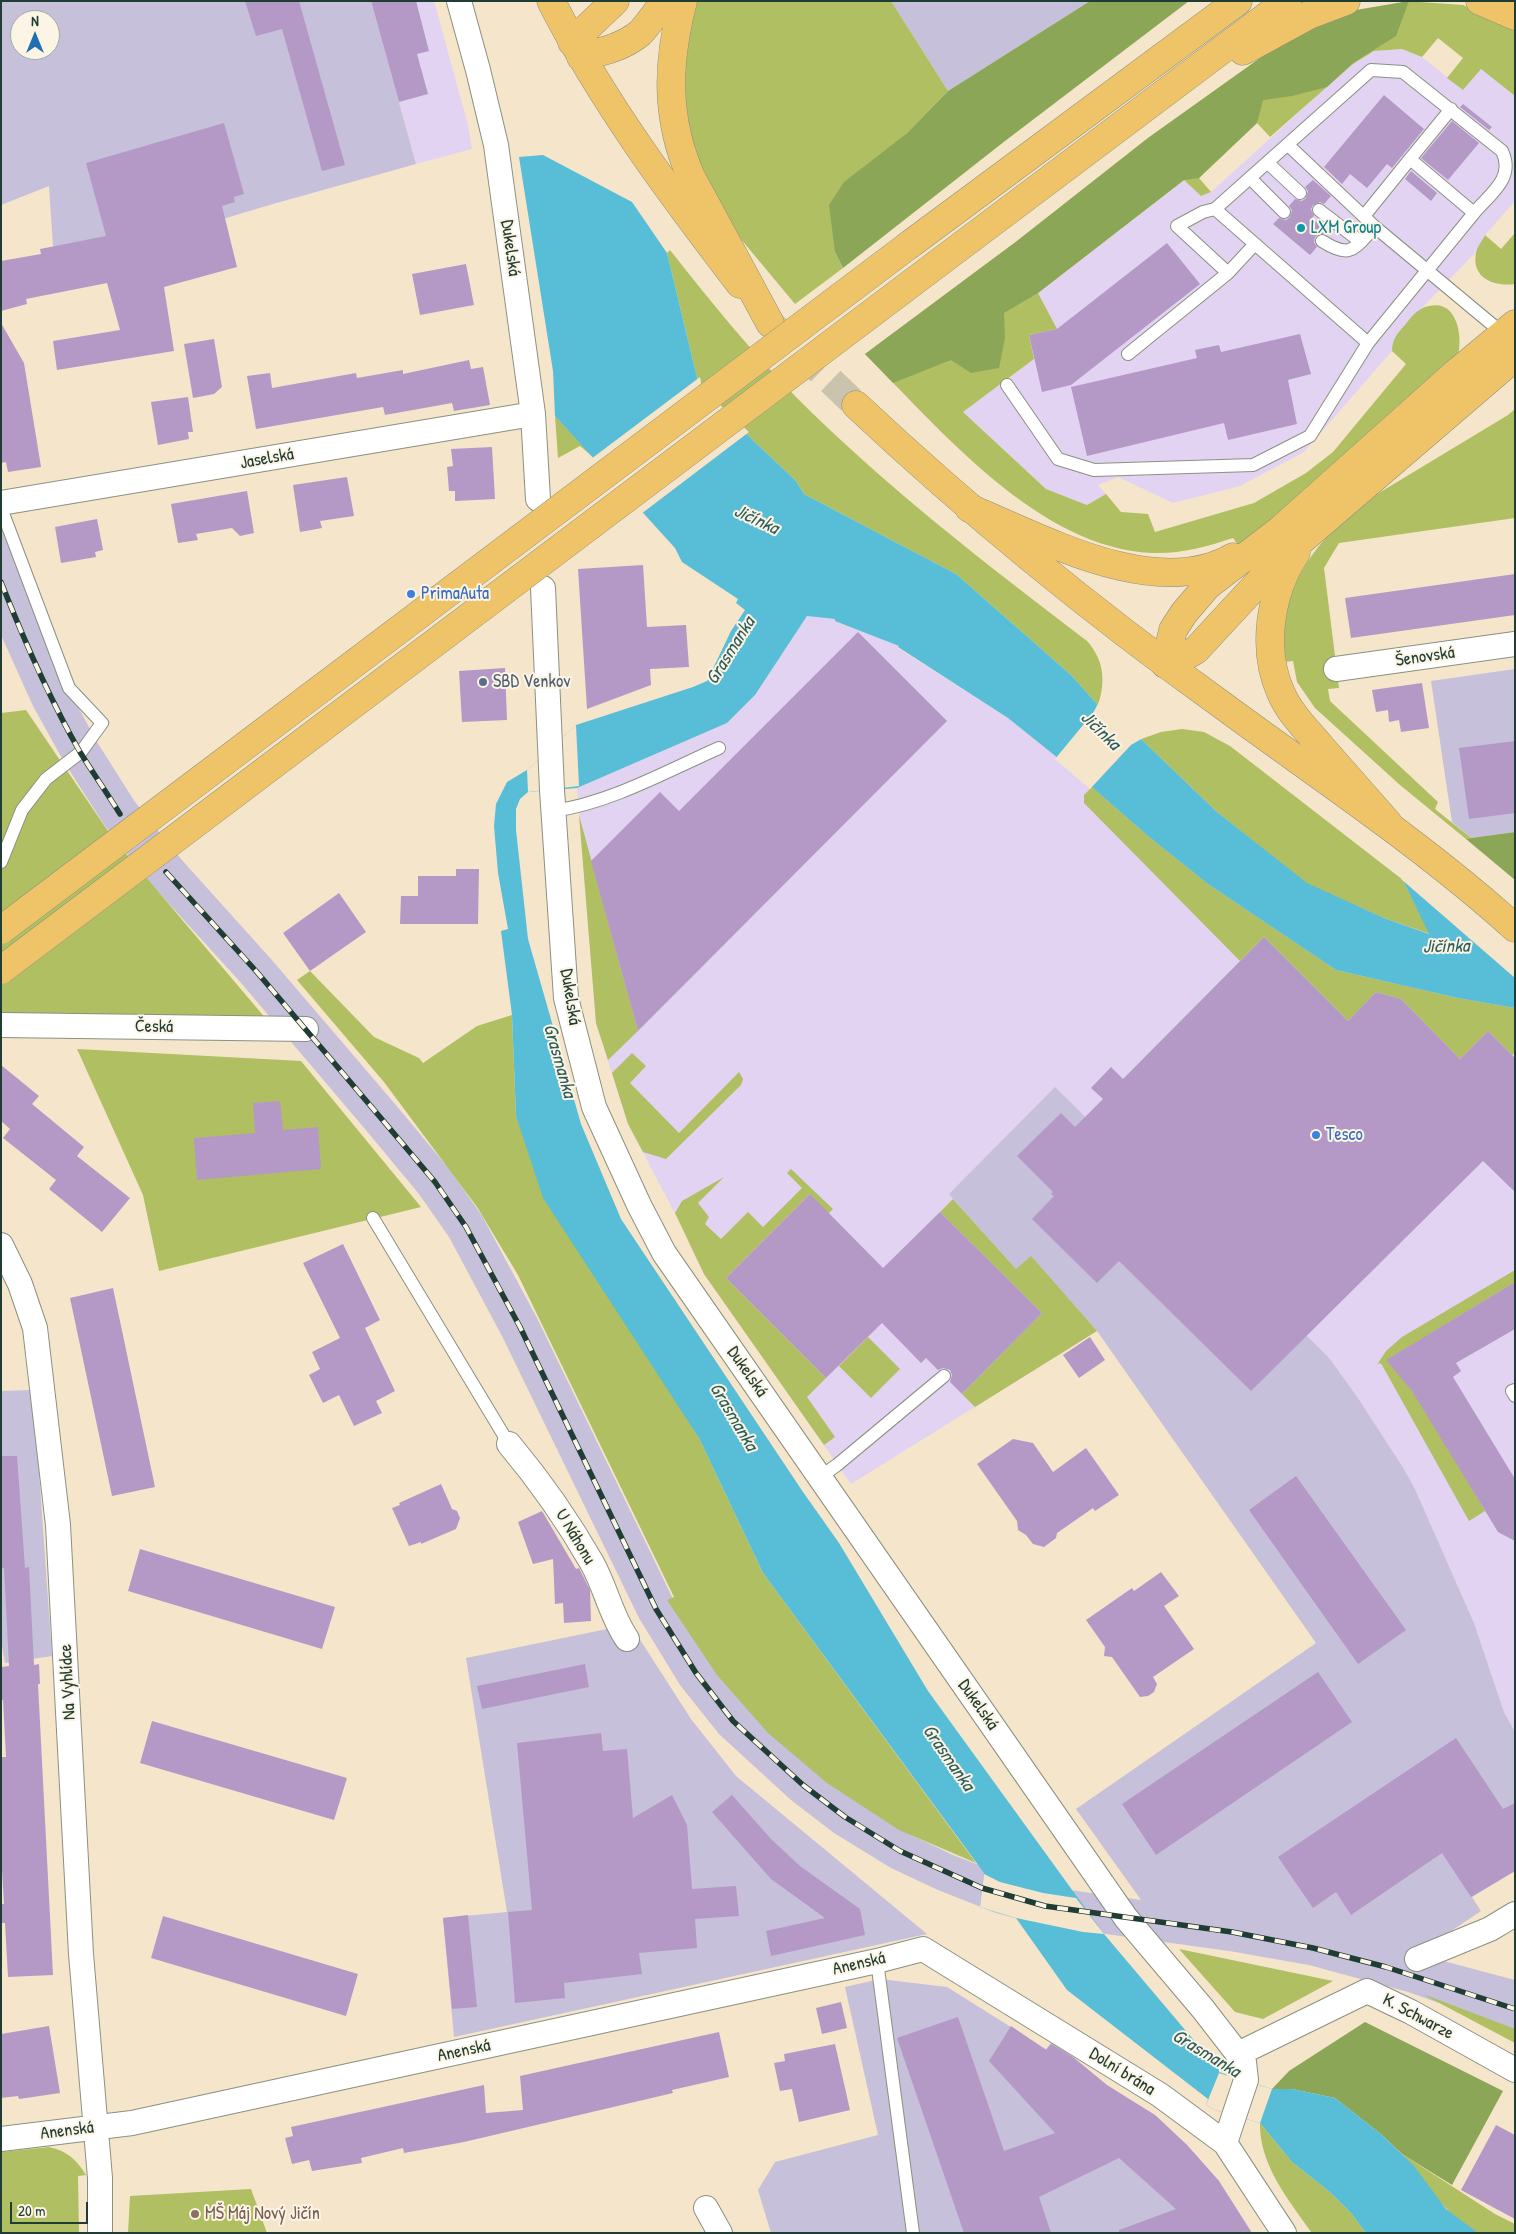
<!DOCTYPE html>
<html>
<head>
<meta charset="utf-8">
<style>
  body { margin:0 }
  #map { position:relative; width:1516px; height:2234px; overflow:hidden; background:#f5e5cb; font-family:"Patrick Hand",sans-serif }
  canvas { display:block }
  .frame { position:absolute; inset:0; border:2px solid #1f3d34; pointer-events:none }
  .north { position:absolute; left:10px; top:10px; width:50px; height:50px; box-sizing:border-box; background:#fcf5e5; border:1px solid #a4ab9e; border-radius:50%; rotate:0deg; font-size:14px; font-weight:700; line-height:20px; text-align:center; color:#1f3d34 }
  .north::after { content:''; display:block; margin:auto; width:18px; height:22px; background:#1f6fb2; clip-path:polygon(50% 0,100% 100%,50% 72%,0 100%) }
  .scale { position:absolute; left:10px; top:2202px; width:78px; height:22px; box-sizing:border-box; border:2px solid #1f3d34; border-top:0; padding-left:6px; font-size:15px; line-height:18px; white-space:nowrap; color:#1f3d34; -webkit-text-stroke:4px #fcf5e5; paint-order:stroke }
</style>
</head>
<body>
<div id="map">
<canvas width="1516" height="2234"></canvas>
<div class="frame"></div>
<div class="north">N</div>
<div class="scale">20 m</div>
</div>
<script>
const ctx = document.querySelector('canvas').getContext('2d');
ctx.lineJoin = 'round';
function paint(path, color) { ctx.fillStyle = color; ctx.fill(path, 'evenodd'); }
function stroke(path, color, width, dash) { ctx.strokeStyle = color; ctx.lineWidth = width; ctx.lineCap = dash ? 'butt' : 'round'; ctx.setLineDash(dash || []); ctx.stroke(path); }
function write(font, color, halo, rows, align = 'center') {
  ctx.font = font + ' "Patrick Hand",sans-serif'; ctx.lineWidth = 4; ctx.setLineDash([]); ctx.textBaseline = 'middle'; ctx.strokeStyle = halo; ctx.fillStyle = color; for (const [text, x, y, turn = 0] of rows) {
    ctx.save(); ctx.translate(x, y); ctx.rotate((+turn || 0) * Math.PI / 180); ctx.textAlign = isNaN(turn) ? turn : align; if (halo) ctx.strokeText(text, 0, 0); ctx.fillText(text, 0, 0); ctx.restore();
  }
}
paint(new Path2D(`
  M371,1h63l34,124 4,24 -56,15z
  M1402,49l20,8 41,33 18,-21 34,27v105l-30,34 -9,17 -78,81 -6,13v5l-88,101 -64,34 -67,17 -55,-26 -20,8 8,9 -19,11 -41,-16 -83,-77 71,-53 -5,-24 9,-42 146,-113 17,16 10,-4 142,-129 22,-12z
  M807,616l29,3v2l63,25 -1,2 110,70 61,49 267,203 179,38v724l-11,-20 -30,-89 -59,-134 -11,-20 -46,-71 -28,-39 -233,-28 -246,153 -147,-210 -16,-33 1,-1 -61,-116 -32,-101 -19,-235 150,-65 28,-28z`), '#e3d3f2');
paint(new Path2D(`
  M1,1h370l45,163 -143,40 -175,52 -45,-10 -4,-60 -48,19zM20,20h30v30h-30z
  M891,1h199l-142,90z
  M1,527l42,110 25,51 29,54 38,60 46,57 90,100 124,145 55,66 32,46 55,102 136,281 236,235 44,21 55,21 41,11 92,13 -65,-91 240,-166 -219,-312 -66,-74 -15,12 -67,-75 106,-107 255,252 20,20 28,39 46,71 11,20 59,134 30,89 11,20v139l-43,26 9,14 -64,43 98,26v50l-107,-38 -99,-27 -80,-14 -188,-26 -45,-12 -58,-23 -47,-22 -57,-35 -43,-33 -72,-66 -39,-49 -41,-67 -137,-282 -53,-99 -30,-43 -54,-65 -123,-145 -91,-100 -46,-58 -41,-64 -31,-56 -32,-71z
  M1515,669v163l-44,6 -19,-16 -21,-141z
  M31,1390l4,25 17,241 -47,7 -4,-22v-250z
  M628,1621l63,98 45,57 191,158 -473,103 -11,-119 64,-6 -41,-254 141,-29z
  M880,1979l67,8 99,62 7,-8 48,41 54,33 32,30 32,36 -25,52h-423l-13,-43 17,-28 103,-27 -33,-148z`), '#c6c0da');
paint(new Path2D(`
  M697,1h194l57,90 -42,43 -71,118 8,16 -48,36 -60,-72 -37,-65 -17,-75 6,-70z
  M1405,1l58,4 52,23v68l-34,-27 -18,21 -16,-12 16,-20 -25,-20 -16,19 -20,-8 -28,2 -21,13 -83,73 -13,-14 -58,55 12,14 -10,4 -17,-16 -146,113 19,36 -28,6 5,24 -71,53 83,77 41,16 19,-11 15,18 27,2 7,18 99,-29 52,-30 27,-21 73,-88 -14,-13c0,-11 5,-18 13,-26 6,-8 13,-17 24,-19 28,-7 34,30 29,49l-188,167 -32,23 -5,-7c-27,9 -53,16 -81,15 -114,-5 -212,-124 -287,-199l152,-113 131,-103 115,-82z
  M1515,233v51c-21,3 -44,-6 -39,-31 1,-6 6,-12 9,-18l16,14z
  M670,250c40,51 81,101 126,147 90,90 190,167 291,244 17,19 19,40 11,64l-27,-30 -115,-101 -152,-80 -8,-13 -96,-91 -33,-137z
  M1515,409v109l-176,25 -15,25 15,120 -11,1 2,12 108,101 -3,7 36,29 -5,1 -66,-54 -85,-77 -18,-26 -4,-21 -9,1c-5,-72 24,-111 75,-157l149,-90z
  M555,416l38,41 -13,-11 -22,12z
  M26,710l86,127 155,183 -266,-5v-302z
  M1182,729l22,3 26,14 173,134 27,54 -46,-16 -77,-34 -90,-72 -76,-73 20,-7z
  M1092,787l56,49 60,48 128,86 122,28 57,10v45l-3,2 -24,-24 -28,28 -59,-60 -25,-7 -28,29 -84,-84 -24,24 -156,-158v-8z
  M579,815l59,216 -30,29 -12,-37z
  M310,971l64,66 45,21 4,5 54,-37 35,-11 4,101 183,322 64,135 213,290 -77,-33 -72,-47 -59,-50 -51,-58 -50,-75 7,-3 -156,-322 -41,-68 -93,-125 -87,-102z
  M77,1049l224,12 120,146 -262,64 -16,-76z
  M632,1053l14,13 -16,17 49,50 60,-61 4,7 -2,6 -75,74 -23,-7 -15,-28 -16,-51z
  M791,1169l42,40 -5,5 -18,-20 -84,84 100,100 -19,19 28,40 -11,8 -120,-171 -29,-61 7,-12 42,-24 -26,26 11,14 -4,7 16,15 27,-27 15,15 39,-39 -15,-15z
  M953,1199l63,70 15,-13 66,75 -122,76 -13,-13 80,-81 -102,-101z
  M1515,1270v12l-128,78 36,43 62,108 -16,10 -87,-156 -2,-2 -3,2 9,-14 16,-14z
  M868,1337l32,32 -29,29 -32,-32z
  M1179,1949l154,32 -70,38 -28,-7z
  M1423,1994l92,35v14l-87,-46z
  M1260,2123l32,39 39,31 20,20 15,20h-54c-23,-32 -53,-69 -52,-110z
  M49,2147c18,4 27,12 37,28l-8,1 1,57h-78v-81z
  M1402,2154l93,60 20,10v9c-11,0 -24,1 -35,0 -24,-4 -62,-60 -78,-79z
  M251,2189l16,44h-139l2,-37z`), '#b0bf61');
paint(new Path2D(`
  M1090,1h99l-184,140 -162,127 -8,-16 -6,-47 15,-23 62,-48 42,-43z
  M1409,1l-13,35 -43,27 -26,24 -35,9 -29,4 -6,23 -58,55 -15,2 -146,113 -34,20 1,25 -6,30 -28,5 -20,-13 -58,23 -28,-29 152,-113 131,-103 115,-82 58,-33 29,-12z
  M1515,832v48l-49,-41 5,-1z
  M1365,2022l138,69 -51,94 -50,-31 -20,-19 -47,-37 -43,-9h-20l17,-18z`), '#8ca657');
paint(new Path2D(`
  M543,155l89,47 35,51 33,137 96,91 8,13 152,80 115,101 27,30 43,34 76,73 90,71 77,35 45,16 -26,-54 56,10 56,-1v119l-57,-10 -122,-28 -128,-86 -60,-48 -79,-69 -61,-49 -110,-71 1,-1 -64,-25v-2l-28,-3 -52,79 -28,28 -150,65 -49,4 -8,7 -4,10v21l12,109 53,185 40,95 182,273 36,51 89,148 176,243 115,136v2l53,17h20l43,9 47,37 32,31 32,43 32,24h-112l-15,-20 -20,-20 -39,-31 -32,-39 -45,-13 -9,-5 2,-6 -141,-109 -51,-72 -36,-11 4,-34 -221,-300 -64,-135 -156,-240 -27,-82 -4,-101 -11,-84 7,-2 -10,-56 -4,-47 2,-22 11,-22 20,-12 49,-45 117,-38 14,-6 24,-50 14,-21 -9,-7 2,-4 -56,-37 -7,-14 -120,-132 -2,-45 -34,-214z`), '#58bdd6');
paint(new Path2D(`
  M700,377l2,11 47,44 -108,82 -50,-55z
  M1099,702l44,36 -12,7 -41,44 -35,-30 38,-46z
  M576,725l3,61 -51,6 -1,-22z
  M1404,878l55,9h56v91l-114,-99z
  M984,1874l16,8 43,11 33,5 28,36 -21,-2 -67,-14 -36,-11z
  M1219,2073l53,16 -12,34 -45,-13 -9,-5z`), '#f5e5cb');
paint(new Path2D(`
  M245,1h54l46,164 -23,6 -40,-142 -26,7z
  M371,1h45l13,50 -12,3 11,40 -29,8z
  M1384,95l40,34 -32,39 -5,-4 -20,24 -17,-14 -8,10 -18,-17z
  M1463,104l29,23 -3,3 -29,-23z
  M1452,121l27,22 -31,37 -27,-22z
  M224,123l20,71 -10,3 1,5 -13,4 15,61 -73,20 10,64 -117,19 -4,-29 67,-11 -13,-47 -81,16 1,5 -26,7v-50l40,-7 -1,-5 66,-13 -20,-73z
  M1411,171l26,22 -6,8 -26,-22z
  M1313,180l18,16 -7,8 -4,-2 -7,3 -2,4 3,7 -2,2 17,14 -2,3 -9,-1 -3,3 -1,5 3,5 -7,8 -37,-31 6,-6 7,2 4,-3 2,-7 -3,-4 6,-7 7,2 4,-3 2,-7 -3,-4z
  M1167,243l33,41 -129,101 -29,7 -13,-57 28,-6z
  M466,264l8,41 -54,10 -8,-41z
  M1,323l23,40 17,104 -33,5 -2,-10 -5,1z
  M1300,334l11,40 -23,6 9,44 -69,16 -4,-17 -137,33 -16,-69 126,-29 -2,-8 24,-5 2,7z
  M214,339l8,48 -8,7 -21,4 -9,-54z
  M469,360l2,9 12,-2 7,38 -36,6 -2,-8 -67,12 -2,-8 -127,22 -9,-53 23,-3 2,15 84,-15 1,5 46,-8v4z
  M188,397l5,35h-5l1,7 -31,6 -7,-43z
  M492,447l3,52 -40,2v-10h-6l-2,-24 6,-1 -2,-17z
  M347,477l7,39 -34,5 2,7 -22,4 -7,-47z
  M247,491l7,42 -14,3 -8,-8 -36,6 2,6 -20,3 -7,-39z
  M97,519l6,31 -8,2 1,5 -35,6 -6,-36z
  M643,565l4,62 39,-2 3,42 -39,2 1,16 -64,24 -9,-140z
  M1515,574v41l-164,23 -6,-40z
  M858,632l89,89 -309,310 -47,-170 69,-69 19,19z
  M505,668l2,52 -45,2 -3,-51z
  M1422,683l7,45 -28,4 -2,-12 -10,2 -1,-12 -12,2 -4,-22z
  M1515,741v72l-46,6 -10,-71z
  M456,869h23l-1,55h-78l1,-28h17v-20h38z
  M339,893l27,39 -56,39 -27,-38z
  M1264,937l84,84 28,-29 25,7 59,60 28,-28 27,27v134l-32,-31 -232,230 -132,-130 -22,22 -65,-64 22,-23 -3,-2 2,-2 -36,-36 44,-43 14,14 28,-28 -12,-11 20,-21 12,12z
  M1,1065l38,31 -7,8 52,43 -7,9 53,42 -28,34 -53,-43 7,-9 -53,-42 7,-9 -9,-8z
  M280,1101l3,29 35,-3 3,42 -124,11 -3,-42 61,-5 -2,-30z
  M810,1194l73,74 57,-56 102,101 -80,81 -12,-12 2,-7 -2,-5 -7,-2 -5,2 -12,-12 -5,5 -39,-40 -56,55 -100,-100z
  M343,1244l37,76 -15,8 30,63 -19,10 6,12 -28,13 -15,-31 -16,8 -14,-28 11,-6 -8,-17 28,-14 -37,-75z
  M1515,1282v47l-59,34 5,8 -8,6 62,102v62l-17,-9 -86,-141 -26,-31z
  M113,1288l42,199 -43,9 -42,-198z
  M1090,1337l15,23 -26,18 -16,-23z
  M1013,1439l20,4 20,29 33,-24 33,47 -24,16 -2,-3 -36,25 -1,5 -12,9 -11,-3 -7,-9 -8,-5 -1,-9 -40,-57z
  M1,1456h16l8,112 4,-1 5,98 5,-1 1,20h-2l15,291 -45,2 -3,-54h-3v-19h2l-3,-51v-96h5l-3,-57h-2v-33l8,-1 -5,-98h-3z
  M1296,1476l110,154 -48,34 -109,-154z
  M441,1484l11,25 5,2 3,7 -4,11 -35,15v-2l-12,4 -17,-38 8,-3 -1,-2z
  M542,1511l34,58 3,-1 11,22 1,31 -27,2 -1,-20 -8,1 -2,-45 -20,5 -15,-42z
  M140,1549l195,58 -13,42 -194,-58z
  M1161,1572l18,24 -15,10 30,43 -41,28 4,7 -3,8 -6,4 -8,1 -28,-40 -8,-1 1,-9 -19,-27 46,-32 2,3z
  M585,1664l4,23 -107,22 -5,-23z
  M1318,1672l34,50 -196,133 -34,-51z
  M152,1721l195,57 -13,42 -194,-57z
  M601,1733l2,18 24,-2 6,69 39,-23 15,30 5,64 44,-3 3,30 -44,3 2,29 -58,5 3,21 -78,9 1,15 -50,5 -7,-91 24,-2 -15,-167z
  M1456,1738l47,71 12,-6v68l-44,26 -29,-44 -91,62 -15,-23 -23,16 -35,-51z
  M732,1795l39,44 29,27 60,43 5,26 -94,21 -5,-25 59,-13 -54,-39 -59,-67z
  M468,1915l9,92 -25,2 -9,-91z
  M163,1916l195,58 -12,42 -195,-58z
  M841,2002l6,26 -25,6 -6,-26z
  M958,2017l46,134 51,-18 -66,-72 22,-35 35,24 5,-6 22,13 34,28 48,30 32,30 32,36 33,52h-133v-3l57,-21 -57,-51 -80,39 12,36h-87l-67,-195z
  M49,2026l11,67 -41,6 -1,-3 -17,2v-64z
  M719,2032l10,45 -57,13 1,3 -209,49 -60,11 -1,-5 -42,10 1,5 -50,8 -3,-11 -17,4 -7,-26 8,-2 -2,-9 193,-42 2,28 37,-3 -3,-34z
  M835,2044l15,66 -51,12 -7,-33 -12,2 -6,-28 11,-2 -1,-7z
  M1496,2125l19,10v84l-54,-29z`), '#b499c6');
stroke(new Path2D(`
  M770,323l86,82`), '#cac3ad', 28, [28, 14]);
const lane = new Path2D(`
  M1288,145l87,82 131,109
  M1268,163l32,30
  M1251,179l33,33
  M1215,209l153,134 106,-130 -64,-54 41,-50
  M1319,210l42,32
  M1364,216l46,-57
  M1322,241c30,19 32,7 53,-14
  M1228,273l-51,-47 26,-14 12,-3 156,-139 32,2 99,79c13,27 -11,42 -28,62
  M1128,354l100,-81 26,-28
  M1007,385l51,74 36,11 159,-5 57,-29 58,-93
  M1,508l68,180 33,35 -21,29 -35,27 -24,31 -21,52
  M553,811c57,-8 114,-40 166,-63
  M373,1218l136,226
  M1515,1390l-3,1 3,5
  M820,1477l17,-12 107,-89
  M877,1961l36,272`);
const street = new Path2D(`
  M459,1l19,69 18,75 37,269 5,85
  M1,503l532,-89
  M543,588l9,202 14,208 28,109 45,98 25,48 462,665 77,91 41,53 2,18 -21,63
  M1336,669l179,-25
  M1,1025l305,4
  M1,1245l19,39 15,44 23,197 23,429 19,224v55
  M509,1444c31,37 59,77 83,119 14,25 19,53 35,76
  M1417,1959l73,-30 25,-15
  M1238,2054l129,-63 44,21 104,58
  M1,2139l131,-16 745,-162 46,-12 237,146 65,48 59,90
  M706,2208l14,25`);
const primary = new Path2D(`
  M551,1c52,102 120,193 189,283
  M856,405c115,108 238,208 366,300 99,73 201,140 293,223`);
const highway = new Path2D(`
  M683,1c-16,62 -18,116 8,176l79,146
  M1480,1l35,15
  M572,42l43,-41
  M1243,51l66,-36 37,-14
  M581,57c20,-5 43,-10 59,-24 9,-9 17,-22 25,-32
  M909,245l329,-244
  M929,270l358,-269
  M1515,324l-59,49 -176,157 -73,56 -23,27 -11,17 -8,34 13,-4 18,-10 86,-93 233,-200
  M969,508c73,30 187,94 264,49
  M1296,553c-26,39 -35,96 -15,140 9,21 27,38 41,55 22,25 44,50 66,75`);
stroke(lane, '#8a9180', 14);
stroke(street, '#8a9180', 26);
stroke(primary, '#8a9180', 29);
stroke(highway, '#8a9180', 29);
stroke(lane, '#fff', 12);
stroke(street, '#fff', 24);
stroke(primary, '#efc469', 28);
stroke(highway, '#efc469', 28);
const rail = new Path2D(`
  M1,582c23,58 48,116 79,170 13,21 27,41 40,62
  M166,872l90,99 124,146 55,65 31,45 54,100 136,282 40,64 37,48 70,64 42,32 55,34 82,37 63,18 187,26 81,16 73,19 129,42`);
stroke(rail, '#1f3d34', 5.5);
stroke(rail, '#fcf5e5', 4, [11]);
const highwayBridge = new Path2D(`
  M1,930l908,-685
  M1,970l928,-700`);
stroke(highwayBridge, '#8a9180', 29, []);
stroke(highwayBridge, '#efc469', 28);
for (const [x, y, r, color] of [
  [1301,228,5,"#0f9aa8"],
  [411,594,5,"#3f7fe0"],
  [483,682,5,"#5c6f8a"],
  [1316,1135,5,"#3f7fe0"],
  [195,2214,5,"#8d6e63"]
]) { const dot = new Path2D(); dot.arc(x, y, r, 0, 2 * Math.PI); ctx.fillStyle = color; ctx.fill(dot); stroke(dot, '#fcf5e5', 2); }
write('18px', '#0d838f', '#fcf5e5', [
  ["LXM Group",1311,228]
], 'left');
write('18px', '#1f3d34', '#fcf5e5', [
  ["Dukelská",510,248,82],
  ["Jaselská",267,459,-10],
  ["Šenovská",1425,657,-8],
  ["Dukelská",570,997,81],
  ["Česká",154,1027,1],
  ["Dukelská",747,1372,55],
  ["U Náhonu",575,1537,59],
  ["Na Vyhlídce",68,1682,-93],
  ["Dukelská",978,1705,55],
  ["Anenská",859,1964,-13],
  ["K. Schwarze",1418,2017,28],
  ["Anenská",464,2051,-12],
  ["Dolní brána",1122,2072,32],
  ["Anenská",67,2131,-7]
]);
write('18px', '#366cbe', '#fcf5e5', [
  ["PrimaAuta",421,594],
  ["Tesco",1326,1135]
], 'left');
write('18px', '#4e5e75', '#fcf5e5', [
  ["SBD Venkov",493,682]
], 'left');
write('18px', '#785e54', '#fcf5e5', [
  ["MŠ Máj Nový Jičín",205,2214]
], 'left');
write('italic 19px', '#2d5d5c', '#fcf5e5', [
  ["Jičínka",756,520,25],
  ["Grasmanka",731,651,-58],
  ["Jičínka",1100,731,44],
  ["Jičínka",1446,947,-1],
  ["Grasmanka",559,1061,74],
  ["Grasmanka",733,1417,59],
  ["Grasmanka",948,1758,55],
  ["Grasmanka",1206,2054,31]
]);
</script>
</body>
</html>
